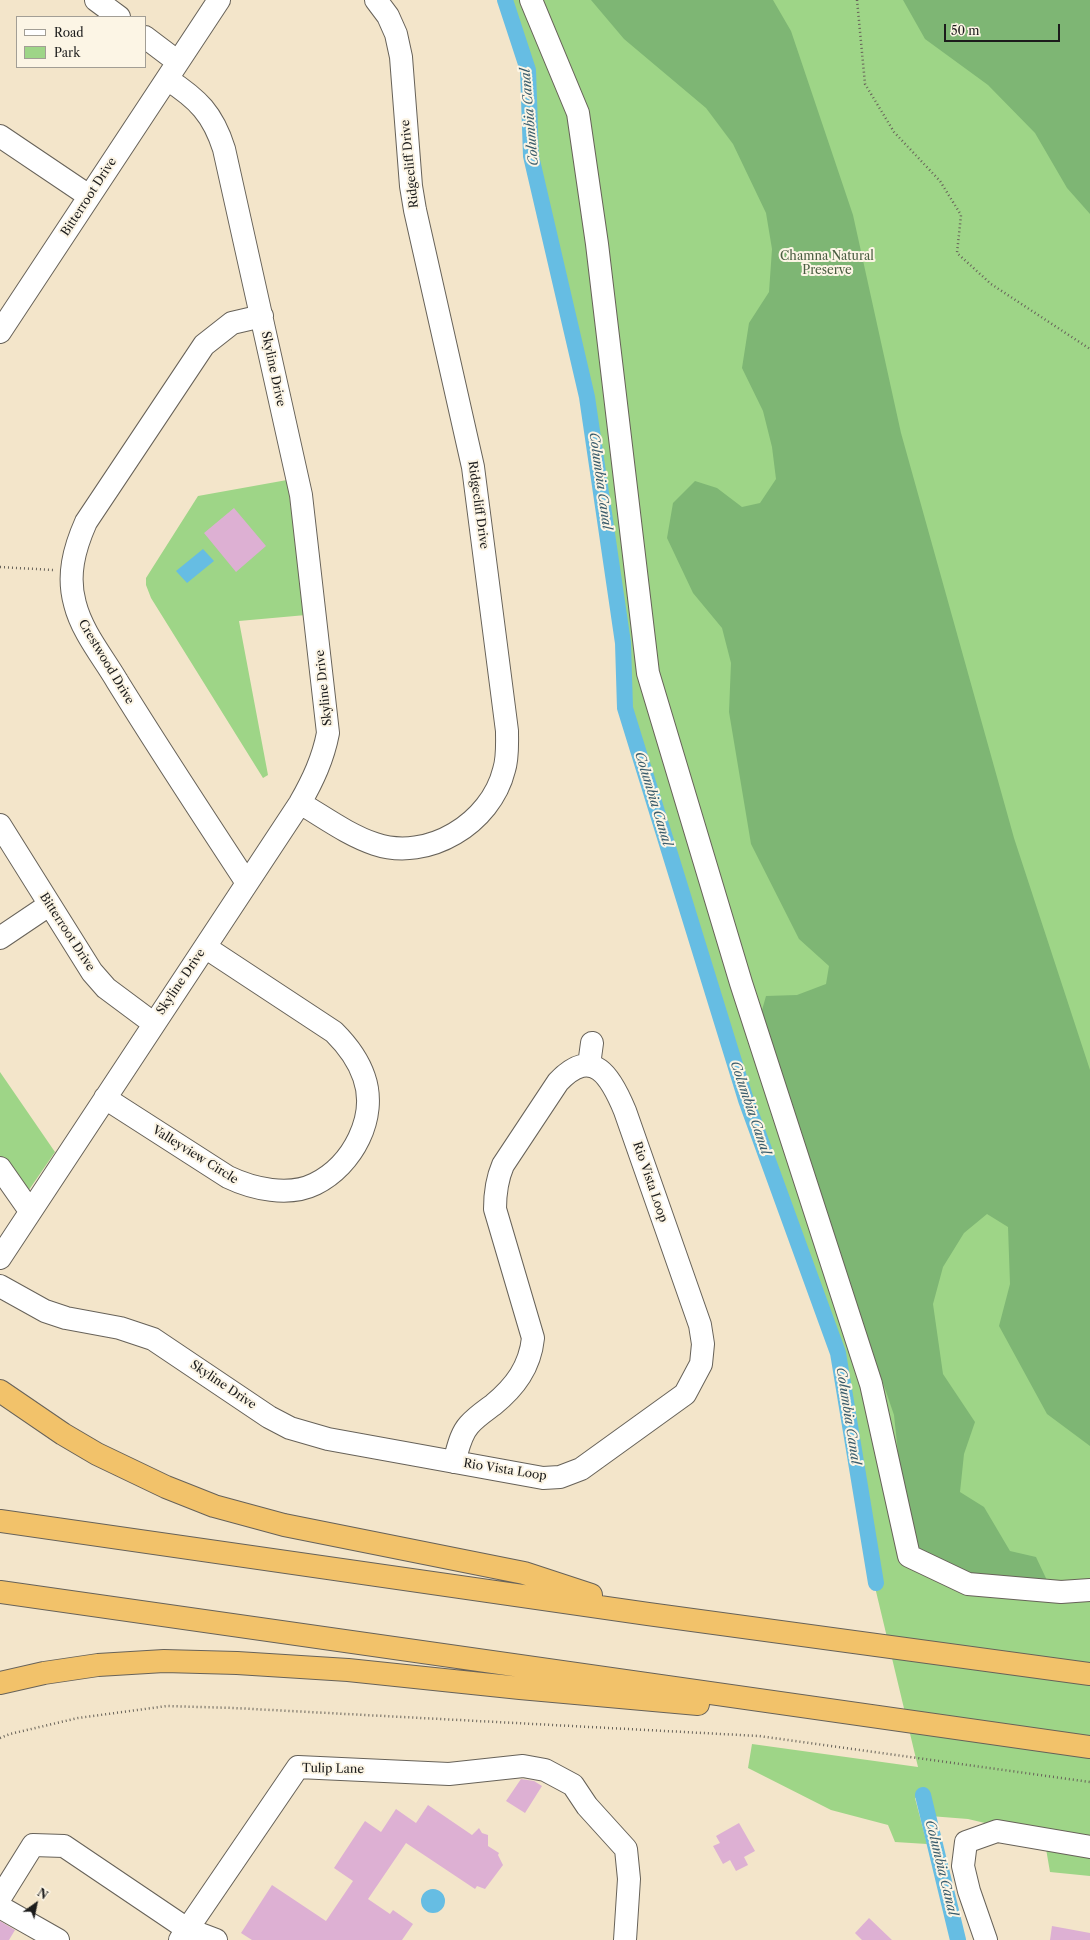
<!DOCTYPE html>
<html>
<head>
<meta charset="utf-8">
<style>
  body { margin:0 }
  #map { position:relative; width:1090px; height:1940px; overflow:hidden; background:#f3e5ca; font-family:"Libre Caslon Text",serif }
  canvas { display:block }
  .legend { position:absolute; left:16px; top:16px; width:130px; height:52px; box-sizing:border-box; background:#fcf5e5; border:1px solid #a29e95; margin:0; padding:5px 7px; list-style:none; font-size:12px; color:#1c1c1c }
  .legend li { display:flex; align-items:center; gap:8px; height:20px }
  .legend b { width:20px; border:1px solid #a29e95 }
  .north { position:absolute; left:16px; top:1884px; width:40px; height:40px; -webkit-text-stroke:3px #fcf5e5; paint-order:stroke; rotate:33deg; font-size:11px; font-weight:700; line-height:16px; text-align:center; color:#1c1c1c }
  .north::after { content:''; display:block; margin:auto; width:14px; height:18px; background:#1c1c1c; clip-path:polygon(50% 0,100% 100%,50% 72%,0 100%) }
  .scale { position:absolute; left:944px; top:24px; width:116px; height:18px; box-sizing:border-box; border:2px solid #1c1c1c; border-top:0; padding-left:5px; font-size:12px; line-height:14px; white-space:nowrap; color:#1c1c1c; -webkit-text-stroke:3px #fcf5e5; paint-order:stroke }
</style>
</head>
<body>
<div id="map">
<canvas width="1090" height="1940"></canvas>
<ul class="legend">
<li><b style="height:5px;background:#fff"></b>Road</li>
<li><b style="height:11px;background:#9ed587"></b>Park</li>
</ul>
<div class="north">N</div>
<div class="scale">50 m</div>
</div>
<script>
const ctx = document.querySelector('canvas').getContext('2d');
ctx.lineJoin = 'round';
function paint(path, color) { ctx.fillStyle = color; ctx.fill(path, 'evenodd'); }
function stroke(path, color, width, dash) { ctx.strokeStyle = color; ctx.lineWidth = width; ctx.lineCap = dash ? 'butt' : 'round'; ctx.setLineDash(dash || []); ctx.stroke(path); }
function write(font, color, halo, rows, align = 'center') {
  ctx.font = font + ' "Libre Caslon Text",serif'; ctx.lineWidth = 4; ctx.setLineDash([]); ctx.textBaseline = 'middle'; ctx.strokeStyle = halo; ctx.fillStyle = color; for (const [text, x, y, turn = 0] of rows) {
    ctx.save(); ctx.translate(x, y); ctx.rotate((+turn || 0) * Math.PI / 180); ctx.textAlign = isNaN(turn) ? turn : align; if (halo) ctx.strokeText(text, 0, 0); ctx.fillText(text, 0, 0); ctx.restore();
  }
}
paint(new Path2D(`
  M505,0h585v1876l-40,-4 -6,-35 -76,-18 -38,-3 -6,-21 -9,3 12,46 -32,-2 -7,-17 -57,-15 -83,-42 4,-24 166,23 -44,-184 -36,-230 -92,-253 -121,-392 -2,-65 -36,-246 -56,-241 -3,-86z
  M287,480l19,135 -67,6 29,154 -5,3 -112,-180 -5,-13v-7l52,-82z
  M0,1072l55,80 -33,48 -22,-32z`), '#9ed587');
paint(new Path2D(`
  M591,0h182l18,31 62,184 48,218 113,405 76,232v376l-43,-32 -48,-88 11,-42 -2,-57 -21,-13 -23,19 -21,34 -10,37 10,70 32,48 -11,32 -4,38 24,15 26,44 26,6 16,34 -84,-7 -59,-28 -15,-141 -50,-146 -87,-241 9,-32 31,-1 29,-11 3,-18 -30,-27 -48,-95 -22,-132 2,-49 -9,-35 -29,-35 -26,-55 6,-35 22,-22 22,7 25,19 18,-4 16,-24 -4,-32 -9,-36 -21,-43 7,-45 20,-31 3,-43 -6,-36 -33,-69 -27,-36 -82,-69z
  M903,0h187v214l-23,-26 -32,-55 -47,-48 -63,-46z`), '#7eb674');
paint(new Path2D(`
  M203,549l11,12 -27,22 -11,-12z
  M421 1901a12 12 0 1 1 24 0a12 12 0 1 1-24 0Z`), '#66bde3');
stroke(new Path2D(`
  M505,0l23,70 3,86 56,241 36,246 2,65 121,392 92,253 38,230
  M923,1795l35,145`), '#66bde3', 16);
paint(new Path2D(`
  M234,508l32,38 -30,26 -32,-39z
  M521,1779l13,2 8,5 -17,27 -19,-12z
  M428,1805l44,30 7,-7 3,5 6,2v11l11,7 -1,2 5,10 -18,24 -8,-3 -2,3 -69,-46 -38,56 22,15 3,-4 20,14 -11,16h-150l-11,-7 31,-48 54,36 27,-40 -19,-13 31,-47 16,11 15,-23 20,14z
  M739,1823l16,28 -11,6 4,8 -12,6 -6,-11 -7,4 -10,-18 7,-3 -4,-7z
  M869,1918l23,22h-30l-7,-7z
  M0,1921l15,9 -6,10h-9z
  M1052,1926l38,7v7h-40z`), '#ddb0d3');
const minor = new Path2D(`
  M96,0l23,17
  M531,0l47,113 19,131 51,429 93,310 130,401 38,172 59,28 93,8 29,-2
  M145,37l33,25
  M0,136l89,60
  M0,332l219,-332
  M300,803c24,14 48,32 75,41 53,18 116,-21 129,-74 4,-12 3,-26 3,-39l-34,-264 -58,-257 -4,-24 -10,-129 -5,-23 -8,-18 -12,-16
  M0,825l92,147 14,16 47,35
  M247,883c-44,-67 -88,-134 -130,-202 -14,-24 -35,-49 -42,-77 -8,-28 -1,-55 11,-82l118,-177 28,-22 30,-7
  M0,938l49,-33
  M589,1065l3,-22
  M105,1098l123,79c25,12 61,20 87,7 38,-19 63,-67 49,-107 -6,-18 -17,-32 -30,-45l-129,-85
  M0,1168l30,43
  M0,1258l300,-455c13,-23 23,-44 28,-70l-27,-238 -77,-346c-11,-35 -26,-50 -57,-70
  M0,1286l45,25 21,7 54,10 33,11 116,78 21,11 38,11 215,39 17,-1 21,-8 104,-75 16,-30 2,-20 -3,-19 -75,-214c-14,-34 -32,-66 -67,-29l-55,83c-6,14 -8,28 -8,44l38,129c-3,29 -18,49 -40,67 -8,6 -17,12 -24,20 -9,10 -11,24 -15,37
  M0,1898l33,-53 31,1 123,83 29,11
  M0,1907l58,33
  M180,1940l118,-173 151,7 74,-8 22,4 28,15 14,21 39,43 3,30 -4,61
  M986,1940l-17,-49 -6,-25 3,-24 31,-11 93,16`);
const highway = new Path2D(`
  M0,1391l63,43 34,20 69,33 48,19 70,19 240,48 67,22
  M0,1521l648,93 442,60
  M0,1592l1090,155
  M0,1683l44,-10 54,-8 66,-4 73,2 111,7 172,18 178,16`);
stroke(minor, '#676259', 24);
stroke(highway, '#676259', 24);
stroke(new Path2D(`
  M857,0l8,84 29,48 46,49 21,34 -4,38 34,31 99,65
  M0,567l53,3
  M0,1738l10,-4 68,-16 89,-12 67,2 525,28 331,46`), '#676259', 2.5, [1, 3]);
stroke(minor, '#fff', 22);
stroke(highway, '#f2c26a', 22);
write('12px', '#1c1c1c', '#fcf5e5', [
  ["Ridgecliff Drive",410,164,-96],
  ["Bitterroot Drive",89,197,-57],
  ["Skyline Drive",273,369,78],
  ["Ridgecliff Drive",478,505,82],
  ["Crestwood Drive",106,662,59],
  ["Skyline Drive",324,688,-96],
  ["Bitterroot Drive",67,932,57],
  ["Skyline Drive",181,982,-56],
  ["Valleyview Circle",195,1155,32],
  ["Rio Vista Loop",650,1182,71],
  ["Skyline Drive",223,1385,34],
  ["Rio Vista Loop",505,1470,9],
  ["Tulip Lane",333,1769,1]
]);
write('12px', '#4a5d41', '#fcf5e5', [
  ["Chamna Natural",827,257],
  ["Preserve",827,271]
]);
write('italic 13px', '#3a5c6c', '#fcf5e5', [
  ["Columbia Canal",530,117,-95],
  ["Columbia Canal",600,481,82],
  ["Columbia Canal",653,799,73],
  ["Columbia Canal",750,1108,71],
  ["Columbia Canal",848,1416,81],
  ["Columbia Canal",941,1868,76]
]);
</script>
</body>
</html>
